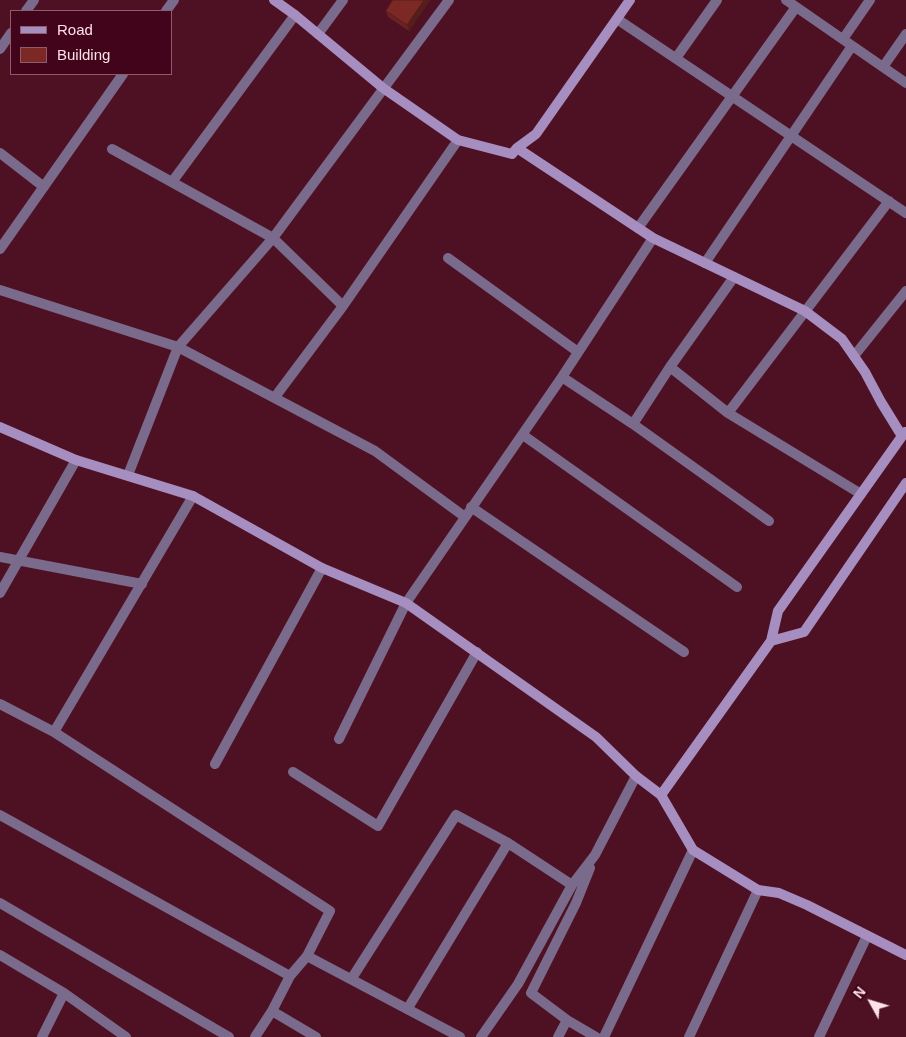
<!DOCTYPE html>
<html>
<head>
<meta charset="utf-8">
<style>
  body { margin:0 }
  #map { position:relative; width:906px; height:1037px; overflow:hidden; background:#4e1124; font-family:Helvetica,sans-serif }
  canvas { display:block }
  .legend { position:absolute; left:10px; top:10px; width:162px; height:65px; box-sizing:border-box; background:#42041b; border:1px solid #8c5d6c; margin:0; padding:6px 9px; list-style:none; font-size:15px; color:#fbe2e6 }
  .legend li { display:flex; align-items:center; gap:10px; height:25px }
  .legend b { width:25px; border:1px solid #8c5d6c }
  .north { position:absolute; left:846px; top:977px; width:50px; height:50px; -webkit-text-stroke:4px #42041b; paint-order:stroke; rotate:309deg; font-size:14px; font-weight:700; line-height:20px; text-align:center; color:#fbe2e6 }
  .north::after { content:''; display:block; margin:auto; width:18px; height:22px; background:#fbe2e6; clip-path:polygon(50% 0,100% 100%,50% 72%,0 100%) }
</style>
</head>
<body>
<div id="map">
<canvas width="906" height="1037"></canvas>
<ul class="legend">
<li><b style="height:6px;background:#a68ec1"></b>Road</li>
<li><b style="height:14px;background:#7c2926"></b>Building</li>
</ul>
<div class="north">N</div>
</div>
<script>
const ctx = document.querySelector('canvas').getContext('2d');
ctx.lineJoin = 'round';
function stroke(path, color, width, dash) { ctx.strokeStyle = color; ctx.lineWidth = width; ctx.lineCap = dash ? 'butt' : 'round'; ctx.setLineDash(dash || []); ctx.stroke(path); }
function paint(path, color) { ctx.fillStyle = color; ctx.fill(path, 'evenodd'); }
stroke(new Path2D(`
  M786,0l120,83
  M26,11l8,-11
  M166,11l8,-11
  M617,19l289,194
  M318,34l25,-34
  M843,39l27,-39
  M0,49l11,-16
  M676,58l41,-58
  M883,67l23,-33
  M112,149l161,89 70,68
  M0,153l44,34
  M172,182l123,-167
  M638,228l158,-221
  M0,249l123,-175
  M448,258l130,94
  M705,263l147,-217
  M0,290l178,57 197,104 90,66
  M854,356l52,-65
  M670,367l58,46 133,81
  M562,377l71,47 136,97
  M275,397l68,-91 115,-166
  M728,413l161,-212
  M633,424l37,-57 64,-90
  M523,435l214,152
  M128,475l50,-128 95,-109 176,-238
  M471,507l213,145
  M0,557l142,27
  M0,593l76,-133
  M0,704l54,28 276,179 -23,45 -17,20 -18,35 -17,26
  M54,732l139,-236
  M339,739l67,-136 156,-226 91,-139
  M215,764l107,-196
  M293,772l85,54 99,-174
  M0,815l290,161
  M590,868l-14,35 -45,90 36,27 29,17
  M0,903l229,134
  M0,955l64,38 62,44
  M307,956l153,81
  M352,978l104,-163 52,28 64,42
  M408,1008l100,-165
  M272,1011l44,26
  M42,1037l22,-44
  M481,1037l37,-53 54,-99 23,-30 41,-79
  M558,1037l9,-17
  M604,1037l89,-187
  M689,1037l69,-147
  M819,1037l48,-101`), '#7a6a8b', 10);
stroke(new Path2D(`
  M274,0l21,15 88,73 75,52 54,14 5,-6 136,90 152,73 37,28 23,33 16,30 21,34
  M517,148l19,-14 94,-134
  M0,427l76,33 117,36 129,72 84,35 190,134 40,39 25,19 32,55 65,40 21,3 28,12 99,50
  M771,641l33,-9 102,-149
  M661,795l110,-154 7,-30 127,-179`), '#a68ec1', 10);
paint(new Path2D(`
  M393,0h37l-21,31 -21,-14 -2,-6z`), '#6b2321');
paint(new Path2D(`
  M424,0h6l-21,31 -2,-6z`), '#571d1b');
const building = new Path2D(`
  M393,0h31l-17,25 -21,-14z`);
paint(building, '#7c2926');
stroke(building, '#571d1b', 1);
</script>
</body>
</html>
